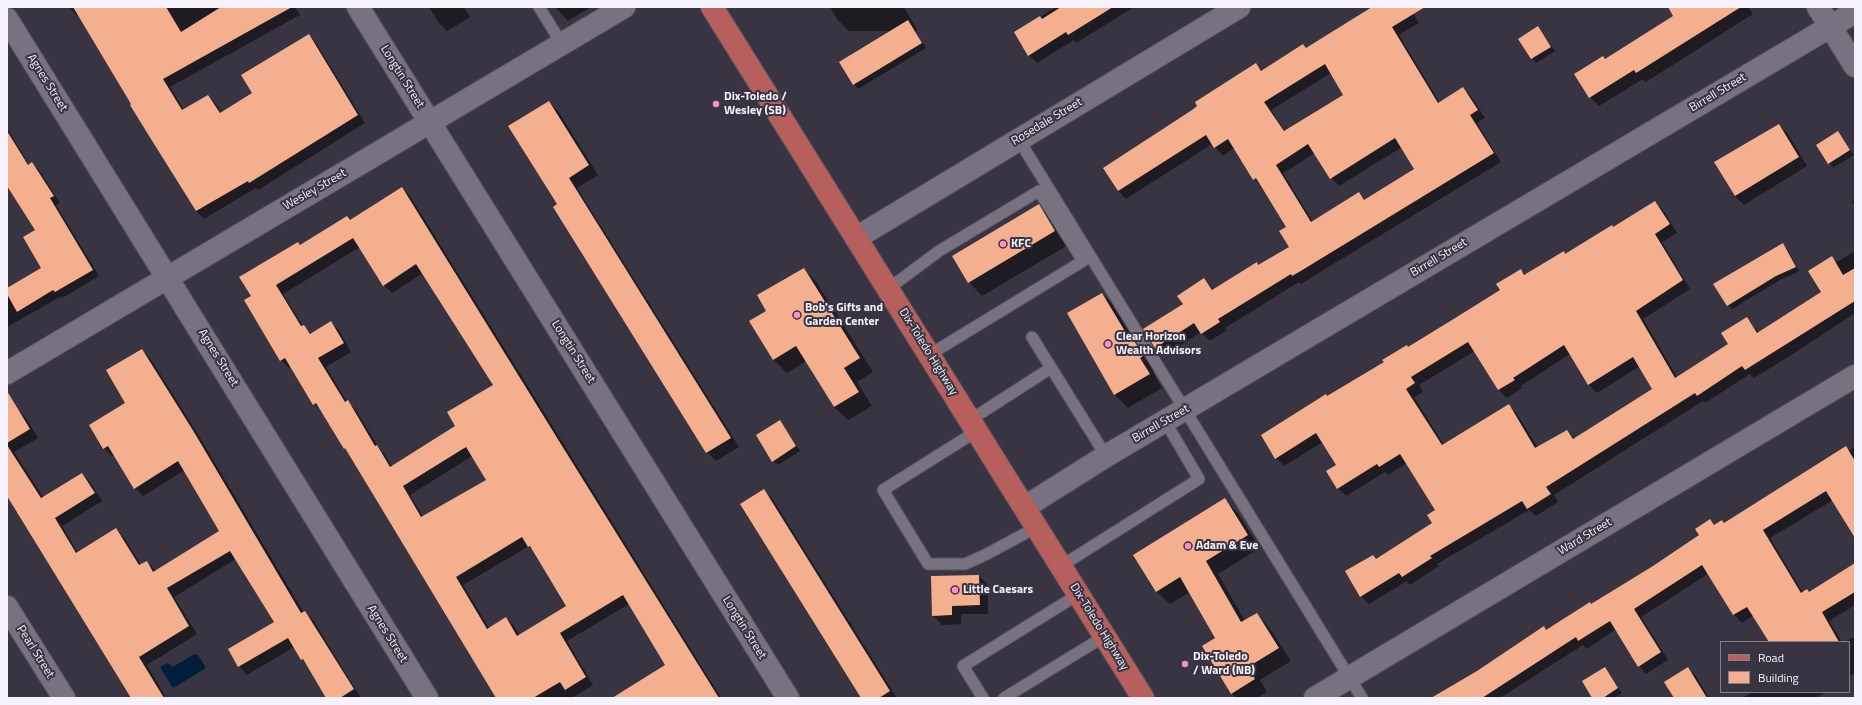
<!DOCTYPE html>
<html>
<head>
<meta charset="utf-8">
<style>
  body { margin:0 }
  #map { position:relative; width:1862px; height:705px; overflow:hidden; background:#393441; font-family:"Titillium Web",sans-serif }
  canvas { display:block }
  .frame { position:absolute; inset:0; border:8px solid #f5f2fb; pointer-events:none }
  .legend { position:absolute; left:1720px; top:641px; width:130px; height:52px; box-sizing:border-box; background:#393441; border:1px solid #84808b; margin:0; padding:5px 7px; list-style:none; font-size:12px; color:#f5f2fb }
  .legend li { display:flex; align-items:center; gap:8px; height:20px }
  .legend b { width:20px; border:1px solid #84808b }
</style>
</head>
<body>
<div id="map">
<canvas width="1862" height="705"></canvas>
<div class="frame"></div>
<ul class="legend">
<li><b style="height:5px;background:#b75f5c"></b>Road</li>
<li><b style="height:11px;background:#f4b08e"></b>Building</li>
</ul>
</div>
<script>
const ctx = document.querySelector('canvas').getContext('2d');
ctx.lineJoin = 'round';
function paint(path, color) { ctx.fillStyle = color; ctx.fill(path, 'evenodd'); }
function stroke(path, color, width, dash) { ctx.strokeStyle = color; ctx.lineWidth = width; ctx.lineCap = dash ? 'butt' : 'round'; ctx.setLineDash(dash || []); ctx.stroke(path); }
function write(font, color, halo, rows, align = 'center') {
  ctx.font = font + ' "Titillium Web",sans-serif'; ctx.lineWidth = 4; ctx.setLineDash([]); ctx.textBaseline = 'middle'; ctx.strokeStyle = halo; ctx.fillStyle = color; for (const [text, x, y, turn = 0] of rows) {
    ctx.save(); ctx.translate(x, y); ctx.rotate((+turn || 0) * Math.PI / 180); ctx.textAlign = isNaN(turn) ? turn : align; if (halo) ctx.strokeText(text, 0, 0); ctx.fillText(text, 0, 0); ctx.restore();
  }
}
paint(new Path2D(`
  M194,654l4,1 8,13 -33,20 -13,-21 7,-4 6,4z`), '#001d3c');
paint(new Path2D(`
  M69,7h226l5,8 -130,72 14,23 24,-14 8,8 6,9 31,-20 56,-58 7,8 49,80 -107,67 -2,-2 -52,31 -8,-8 -65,-106 2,-1 -54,-89 -2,1z
  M429,7h35l6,10 -23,14 -8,-8z
  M555,7h36l-23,14z
  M830,7h74l14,24h-3l11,17 -68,41 -4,-5 38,-53h-43l-12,-12z
  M1056,7h78l-58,36 -2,-3 -37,23 -8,-8 -14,-22z
  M1374,7h35l10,16 -20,12 41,68 23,-15 8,8 14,22 -8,5 24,39 -189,115 -11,7 -2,-2 -74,46 2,2 -17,11 -9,-9 -37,24 -8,-8 -11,-19 39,-25 20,-25 10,11 45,-24 31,-19 -2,-20 -54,-79 -11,8 -11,-12 -86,55 -8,-8 74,-80 64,-46 7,6 43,-22zM1331,73l14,22 -60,36 -14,-21zM1402,147l13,22 -50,31 -6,-7 -46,29 -30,-49 32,-20 16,25 8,8z
  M1690,7h58l5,7 -107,68 -3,-3 -44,27 -9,-9 15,-37z
  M1538,27l17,24 -19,12 -16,-24z
  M549,102l9,9 40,64 -21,13 162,259 -23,14 -9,-9 -149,-248z
  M1779,125l9,9 19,32 -63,39 -9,-9z
  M7,128l22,37 3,-1 7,6 21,33 -4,2 43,71 -37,22 -2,-1 -53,30v-38l35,-21 -6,-38 -29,-46z
  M1838,132l16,23 -21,13 -16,-23z
  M402,188l8,8 311,502h-96l41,-33 -37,-61 -62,37 26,44 -21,13h-75l-122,-205 -53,-81 -8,-8 -23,-38 -2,2 -8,-8 -29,-64 48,-50 50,-25zM360,247l24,38 8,8 31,-20 71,113 -37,40 -65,41 -7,-12 -6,-7 -24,-39 -8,-7 -21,-35 25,-15 -12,-22 -8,-8 -19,12 -9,-8 -20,-32zM472,456l15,24 -64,37 -13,-22zM529,546l5,5 33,56 -48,28 -5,-9 -8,-8 -17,10 -26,-43z
  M1855,200v7l-3,-5z
  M1655,202l8,8 14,23 -15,9 28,47 -47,30 34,58 52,-33 18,-26 12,15 64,-41 9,-34 5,4 18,-11v62l-59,39 -42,26 -4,-4 -45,29 -2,-2 -149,94 4,7 -22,14 -7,-6 -92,54 2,2 -29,19 -3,-4 -38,23 -8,-8 16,-36 56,-37 4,-12 -30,-48 -19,12 -3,-3 -39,24 -8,-8 -1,-23 -14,-23 -39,24 -8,-8 52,-61 57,-35 22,-16 2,2 92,-58 20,-20 5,5 38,-22 2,2zM1475,351l24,39 8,8 15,-10 -1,-2 49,-32 19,31 8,8 43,-27 13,23 -78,50 -8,-8 -29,17 -21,-34 -8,-8 -65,39 -30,-48 9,-5 -4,-7z
  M1039,205l13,14 16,26 -86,51 -13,-14z
  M1783,245l4,4 12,22 -19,9 -48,29 -4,-4z
  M804,269l13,14 56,89 -16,10 15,24 -24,14 -14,-13 -28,-46 -19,12 -13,-13 -24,-38 17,-11z
  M1102,294l14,13 20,35 9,9 11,19 -3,2 9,16 -34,20 -14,-14z
  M142,350l8,8 52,83 102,172 9,7 48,78h-34l-19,-32 -6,-7 -8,-12 -47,28 -8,-9 -10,-16 46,-28 -39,-63 -62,38 23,37 -50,31 19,33h-34l-125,-204v-78l11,-6 8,8 12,20 -24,14 29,45 39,-23 8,8 12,19 -40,25 16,27 38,-24 8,9 17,27 6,-3 9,9 64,-40 -35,-61 -42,26 -8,-8 -21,-33 -2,1 -8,-8 23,-45z
  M780,421l20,30 -22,14 -5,-4z
  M1855,447v89l-22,-36 -63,38 33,55h7l45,-27v39l-26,16 13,21h-72l-16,-27 -12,8 -8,-8 -26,-41 -67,43 27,43 -22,14 -7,-8 -23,-37 -29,20 -4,-4 -83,53h-67l44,-26 66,-45 4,4 107,-65 46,-31 10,-15 5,5 7,-4 3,2 121,-75 3,3z
  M764,490l9,10 124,198h-35z
  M1224,499l13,13 23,36 -42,26 27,47 12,-6 12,12 22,34 -31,19 7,12 -10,6h-21l-5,-5 -14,-55 -27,-46 -20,12 -13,-12 -23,-37z
  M979,576l9,9v29h-27v10l-19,1 -9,-10z
  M1855,636v37l-6,4v-35h-4z
  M1605,668l17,25 -8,5h-20z
  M1688,668l8,8 13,22h-34z
  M1752,692h73l-10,6h-72z`), '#0007');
paint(new Path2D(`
  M73,7h93l15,25 40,-25h71l-129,72 19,31 26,-15 12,18 32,-20 -11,-18 68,-41 49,81 -109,68 -1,-2 -52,30 -50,-80 -16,-26 1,-1z
  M1061,7h52l-45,28 -2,-3 -38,24 -14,-24 26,-16 2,3z
  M1372,7h53l-33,20 46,76 25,-16 15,23 -8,5 24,38 -190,116 -12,7 -1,-2 -73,45 2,3 -19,12 -7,-11 -39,25 -12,-19 40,-25 -6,-8 27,-18 8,12 45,-28 1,3 31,-18 -10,-16 7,-4 -30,-49 -3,2 -25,-41 -14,9 -8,-13 -88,56 -15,-23 89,-58 5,-4 -2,-4 61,-39 5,8 42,-27 3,4zM1325,64l18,31 -59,36 -20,-29zM1395,138l19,31 -50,31 -5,-8 -48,30 -35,-57 32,-21 22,35z
  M1668,7h73l-105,66 -2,-3 -45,28 -15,-24 29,-18 2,3 68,-43z
  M908,20l14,23 -69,42 -14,-23z
  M1538,26l13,21 -20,12 -13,-20z
  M549,101l40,64 -20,13 162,260 -25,15 -153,-246 4,-3 -49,-78z
  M1779,124l20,33 -64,39 -21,-34z
  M7,131l21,34 4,-3 22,34 -4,2 43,72 -38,22 -2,-2 -36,22 -10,-18v-6l34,-20 -18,-31 12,-7 -28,-44z
  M1838,131l12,19 -22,14 -12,-19z
  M402,187l157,254 160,257h-107l53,-33 -42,-70 -63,38 26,44 -21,13 -5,-8 -27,16h-37l-151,-250 -1,1 -28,-46 -3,2 -28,-47 -5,3 -36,-61 7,-4 -12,-19 59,-35 2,3 47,-29 3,4zM353,238l30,48 33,-22 77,121 -46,27 8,14 -65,41 -13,-22 -2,1 -27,-46 -3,2 -27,-44 26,-15 -13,-22 -21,13 -6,-9 -3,1 -25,-41zM466,447l20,33 -65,37 -18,-31zM522,537l6,10 2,-1 36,60 -49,30 -11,-19 -19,12 -31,-52z
  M1655,201l15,23 -15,10 28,46 -47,31 39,67 53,-34 -7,-11 26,-16 10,16 64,-41 -13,-21 24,-15 11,19 12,-7v33l-110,69 -3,-4 -45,30 -2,-3 -149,94 5,7 -24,15 -5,-8 -92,55 2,2 -30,19 -3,-4 -39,24 -15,-26 28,-16 3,4 56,-36 -5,-8 8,-5 -35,-56 -21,13 -2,-3 -40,25 -11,-18 10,-6 -20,-32 -41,26 -14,-24 65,-41 1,2 57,-34 -2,-2 25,-15 1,2 52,-32 40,-25 -4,-6 25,-15 3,6 40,-24 1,3 47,-29 1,2zM1468,342l30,48 17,-10 -2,-2 51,-33 24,40 45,-28 19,32 -79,50 -6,-9 -32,18 -26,-44 -67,41 -36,-56 9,-6 -4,-6z
  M1039,204l16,27 -87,52 -16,-27z
  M1783,243l13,24 -20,9 -49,30 -14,-22z
  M804,268l56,90 -16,10 15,24 -25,15 -38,-61 -23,14 -24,-39 17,-10 -9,-16z
  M1102,293l27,45 3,-1 11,19 -3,2 10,16 -36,21 -47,-82z
  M142,349l52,83 107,181 4,-2 49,78 -14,9h-14l-23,-39 -2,1 -13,-22 -50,29 -10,-18 46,-27 -44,-71 -63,37 22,38 -50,31 25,41h-33l-124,-202v-51l34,53 41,-25 13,20 -40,25 21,35 40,-25 23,37 8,-4 6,11 66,-41 -41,-70 -44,28 -26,-43 -5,3 -14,-24 36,-22 -19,-33z
  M7,391l23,38 -23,14z
  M780,420l16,26 -24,16 -16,-27z
  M1846,446l9,15v77l-29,-47 -63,39 38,63 6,-4 2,3 46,-29v29l-33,20 17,30h-70l-22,-35 -14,8 -31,-50 -68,44 27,43 -23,15 -28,-46 -32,20 -2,-4 -94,61h-51l46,-27 67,-45 2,4 44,-28 1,2 62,-38 46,-31 -4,-6 15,-10 4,6 8,-5 2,3z
  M764,489l126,202 -11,7h-18l-121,-194z
  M1225,498l23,37 -42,26 35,61 16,-9 22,35 -31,19 7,12 -24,15 -29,-48 13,-8 -35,-61 -24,15 -23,-37z
  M979,575l1,30 -28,1v9l-20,1 -1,-40z
  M1605,667l13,21 -15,10h-11l-10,-17z
  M1688,667l19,31h-33l-10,-16z`), '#f4b08e');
const service = new Path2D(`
  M539,7l23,37
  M1019,140l343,558
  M888,289l51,-38 100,-60 44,70 -154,94
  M1032,337l74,119
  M970,420l81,-52
  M977,431l-94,59 45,74h37l20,-9 52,-28
  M1061,566l138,-87 -34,-58
  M983,698l-20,-32 116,-72
  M1004,698l101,-62`);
const minor = new Path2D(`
  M358,7l430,691
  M1818,7l37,59
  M7,19l420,679
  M856,238l383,-231
  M7,373l617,-366
  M1025,507l81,-51 749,-444
  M7,607l57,91
  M1315,698l540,-322`);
const primary = new Path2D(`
  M712,7l431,691`);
stroke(service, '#58535f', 13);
stroke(minor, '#58535f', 24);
stroke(primary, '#58535f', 24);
stroke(service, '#777180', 11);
stroke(minor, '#777180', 22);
stroke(primary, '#b75f5c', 22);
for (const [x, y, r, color] of [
  [716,104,4,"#f990ca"],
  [1003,244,4,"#f990ca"],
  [797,315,4,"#f990ca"],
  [1108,344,4,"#f990ca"],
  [1188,546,4,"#f990ca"],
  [955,590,4,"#f990ca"],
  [1185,664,4,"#f990ca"]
]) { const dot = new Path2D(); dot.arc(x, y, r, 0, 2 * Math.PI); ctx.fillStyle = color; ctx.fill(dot); stroke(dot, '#393441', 1.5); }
write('12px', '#f5f2fb', '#393441', [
  ["Longtin Street",402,77,58],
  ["Agnes Street",47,83,58],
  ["Birrell Street",1718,93,-31],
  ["Rosedale Street",1047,122,-31],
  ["Wesley Street",315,190,-30],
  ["Birrell Street",1439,258,-31],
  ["Longtin Street",573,352,58],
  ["Dix-Toledo Highway",928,352,58],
  ["Agnes Street",218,358,58],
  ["Birrell Street",1161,424,-30],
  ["Ward Street",1585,537,-31],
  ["Dix-Toledo Highway",1099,627,58],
  ["Longtin Street",744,628,58],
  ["Agnes Street",387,634,58],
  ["Pearl Street",35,652,58]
]);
write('bold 12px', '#f5f2fb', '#393441', [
  ["Dix-Toledo /",724,97],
  ["Wesley (SB)",724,111],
  ["KFC",1011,244],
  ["Bob's Gifts and",805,308],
  ["Garden Center",805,322],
  ["Clear Horizon",1116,337],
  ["Wealth Advisors",1116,351],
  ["Adam & Eve",1196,546],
  ["Little Caesars",963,590],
  ["Dix-Toledo",1193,657],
  ["/ Ward (NB)",1193,671]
], 'left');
</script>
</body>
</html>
